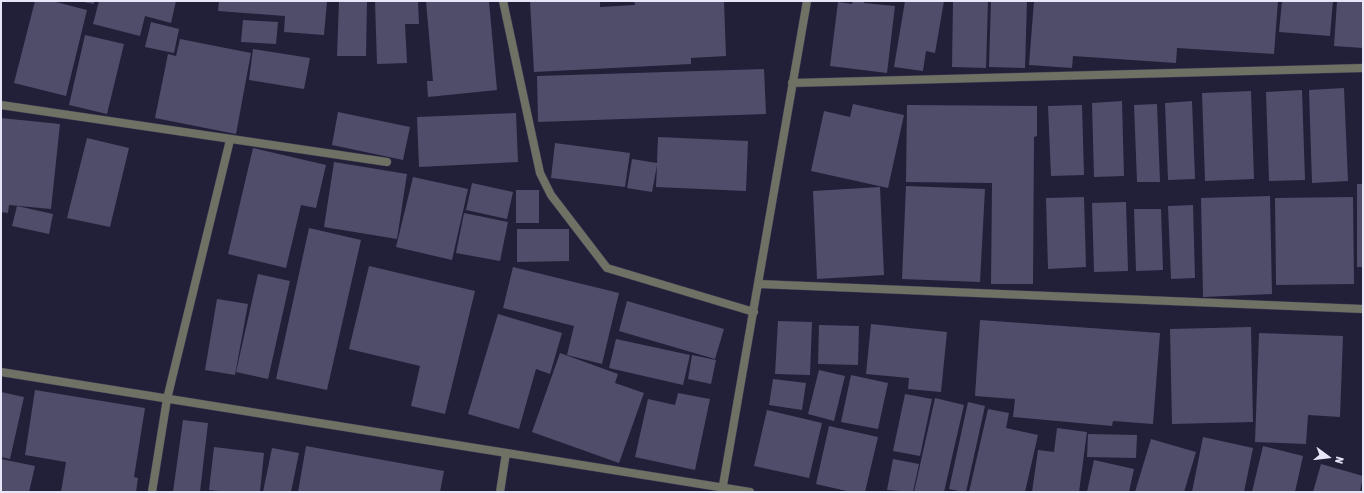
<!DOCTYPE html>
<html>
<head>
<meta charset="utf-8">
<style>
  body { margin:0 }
  #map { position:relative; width:1364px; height:493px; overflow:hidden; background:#221f39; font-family:"Asap Condensed",sans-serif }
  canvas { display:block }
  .frame { position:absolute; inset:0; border:2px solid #e7e6f8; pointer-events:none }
  .north { position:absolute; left:1308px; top:437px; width:40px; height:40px; -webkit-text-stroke:3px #221f39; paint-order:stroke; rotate:105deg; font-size:11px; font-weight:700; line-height:16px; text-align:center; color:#e7e6f8 }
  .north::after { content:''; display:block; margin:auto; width:14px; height:18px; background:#e7e6f8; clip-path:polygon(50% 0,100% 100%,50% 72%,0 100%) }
</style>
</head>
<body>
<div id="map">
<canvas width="1364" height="493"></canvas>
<div class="frame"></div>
<div class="north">N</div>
</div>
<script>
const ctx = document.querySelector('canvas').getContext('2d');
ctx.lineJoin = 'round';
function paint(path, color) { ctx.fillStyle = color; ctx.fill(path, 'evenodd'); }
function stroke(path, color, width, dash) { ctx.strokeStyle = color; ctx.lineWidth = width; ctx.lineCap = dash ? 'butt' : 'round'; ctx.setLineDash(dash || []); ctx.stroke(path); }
paint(new Path2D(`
  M35,1h17l35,9 -21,86 -52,-13z
  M78,1h16v3z
  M99,1h77l-5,22 -26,-7 -5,20 -47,-12z
  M219,1h108l-3,34 -40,-3 1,-16 -67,-5z
  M339,1h28l-1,55h-29z
  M375,1h43l1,23h-14l2,39 -30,1z
  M426,1h63l8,89 -69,7 -1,-16h6z
  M530,1h70v6l35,-2 -1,-4h90l2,55 -35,2v6l-157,8z
  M853,1h11v2l31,3 -8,67 -57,-7 8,-64 14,2z
  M905,1h39l-9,52 -9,-2 -3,20 -29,-4z
  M953,1h35l-2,67 -34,-1z
  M991,1h36l-2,67 -36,-1z
  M1034,1h244l-4,53 -97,-6 -1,15 -103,-7 -1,12 -43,-3z
  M1282,1h51l-3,35 -51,-4z
  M1337,1h26v47l-29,-2z
  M243,20l35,2 -2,22 -35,-2z
  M151,22l28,7 -5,24 -29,-6z
  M85,35l39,9 -17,70 -38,-9z
  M180,39l71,14 -15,81 -81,-16 13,-64 8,2z
  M253,49l57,9 -6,31 -55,-9z
  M764,69l2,45 -228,8 -1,-46z
  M1344,88l4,93 -36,2 -3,-93z
  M1302,90l3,90 -36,1 -3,-89z
  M1251,91l3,88 -49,2 -3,-88z
  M1122,101l2,75 -30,1 -2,-74z
  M1192,101l3,78 -27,1 -3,-77z
  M853,104l51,11 -16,73 -77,-17 13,-60 26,6z
  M1157,104l3,78h-23l-3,-77z
  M907,105l130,1v30l-3,1 -1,147h-42l1,-101 -86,-1z
  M1082,105l2,70 -33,1 -3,-70z
  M338,112l72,15 -7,33 -71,-15z
  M516,113l2,49 -99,5 -2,-50z
  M1,118l59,6 -9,85 -42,-4 -1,8 -7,-1z
  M658,137l90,4 -2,50 -90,-4 1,-22 -5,27 -25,-4 5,-29 25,4z
  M87,138l42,10 -19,79 -43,-9z
  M555,143l75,10 -5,34 -74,-9z
  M253,148l73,17 -10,43 -15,-3 -15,63 -58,-14z
  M334,162l73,12 -10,65 -73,-12z
  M413,177l55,12 -16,71 -56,-13z
  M472,183l41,9 -6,27 -41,-9z
  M1357,184h6v83h-6z
  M906,186l79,3 -5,93 -78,-3z
  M880,187l4,88 -67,4 -4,-88z
  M516,190h23v33h-23z
  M1270,196l2,98 -69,3 -2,-99z
  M1084,197l2,70 -38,2 -2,-71z
  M1353,197l1,87 -78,1 -1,-87z
  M1126,202l2,69 -34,1 -2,-69z
  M1193,205l2,73 -24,1 -3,-73z
  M17,206l36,8 -4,20 -37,-8z
  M1134,209h27l2,61 -27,1z
  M464,213l44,9 -8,39 -44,-8z
  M309,228l52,12 -34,150 -51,-11z
  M517,229h52v32l-52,1z
  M369,266l106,25 -30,123 -34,-8 9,-40 -71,-17z
  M513,267l106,26 -17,71 -35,-9 7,-29 -71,-18z
  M258,274l32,7 -22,98 -32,-7z
  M217,299l31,5 -13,71 -30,-5z
  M627,301l97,28 -9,30 -96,-28z
  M498,314l64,19 -12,41 -14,-5 -17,60 -51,-15z
  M980,320l180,13 -7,91 -40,-3 -1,5 -99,-9 2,-18 -40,-3z
  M778,321l34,1 -2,53 -35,-1z
  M871,324l76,8 -6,60 -33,-3 1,-11 -43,-4z
  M819,325l40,1 -1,39 -40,-1z
  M1251,327l2,95 -81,2 -2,-95z
  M1259,333l84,3 -3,81 -32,-2 -2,29 -51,-2z
  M616,339l74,16 -7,30 -74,-17z
  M560,353l58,21 -3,9 29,10 -25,70 -87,-31z
  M692,355l24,5 -5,24 -23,-5z
  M819,370l26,6 -11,45 -26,-7z
  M851,375l37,8 -10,46 -37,-7z
  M773,379l33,4 -4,27 -33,-5z
  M35,390l110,18 -11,69 4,1 -2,14h-75l5,-30 -41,-7z
  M1,392l23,5 -14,62 -9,-2z
  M678,393l32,6 -15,71 -60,-13 13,-58 27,6z
  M905,394l27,5 -12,57 -27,-5z
  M935,398l29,7 -20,87h-30z
  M968,402l17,4 -19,86h-3l-14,-3z
  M988,409l21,4 -3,15 32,7 -13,57h-56z
  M767,410l55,13 -13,55 -55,-12z
  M183,420l25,3 -8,69h-27z
  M829,426l49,11 -13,55h-14l-35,-8z
  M1057,428l30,4 -8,60h-47l6,-42 16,2z
  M1088,434l49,1 -1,23 -49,-1z
  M1203,437l50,11 -9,44h-52z
  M1151,439l45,13 -12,40h-49z
  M306,446l138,25 -4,21h-142z
  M1263,446l40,10 -8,36h-43z
  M214,447l50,6 -4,39h-31l-20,-2z
  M272,448l27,5 -8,39h-28z
  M1,459l34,7 -6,26h-28z
  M893,459l26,5 -6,28 -26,-2z
  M1094,460l40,9 -5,23h-42z
  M1321,464l42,12 -3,16h-47z`), '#4f4d6a');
const minor = new Path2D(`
  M503,1l37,172 11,22 56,73 147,44
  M792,83l571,-15
  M1,105l386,57
  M759,284l604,25
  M1,372l749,120
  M722,491l85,-490
  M152,492l15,-93 63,-259
  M500,492l6,-39`);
stroke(minor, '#3e3b54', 9);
stroke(minor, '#6e7163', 8);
</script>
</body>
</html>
